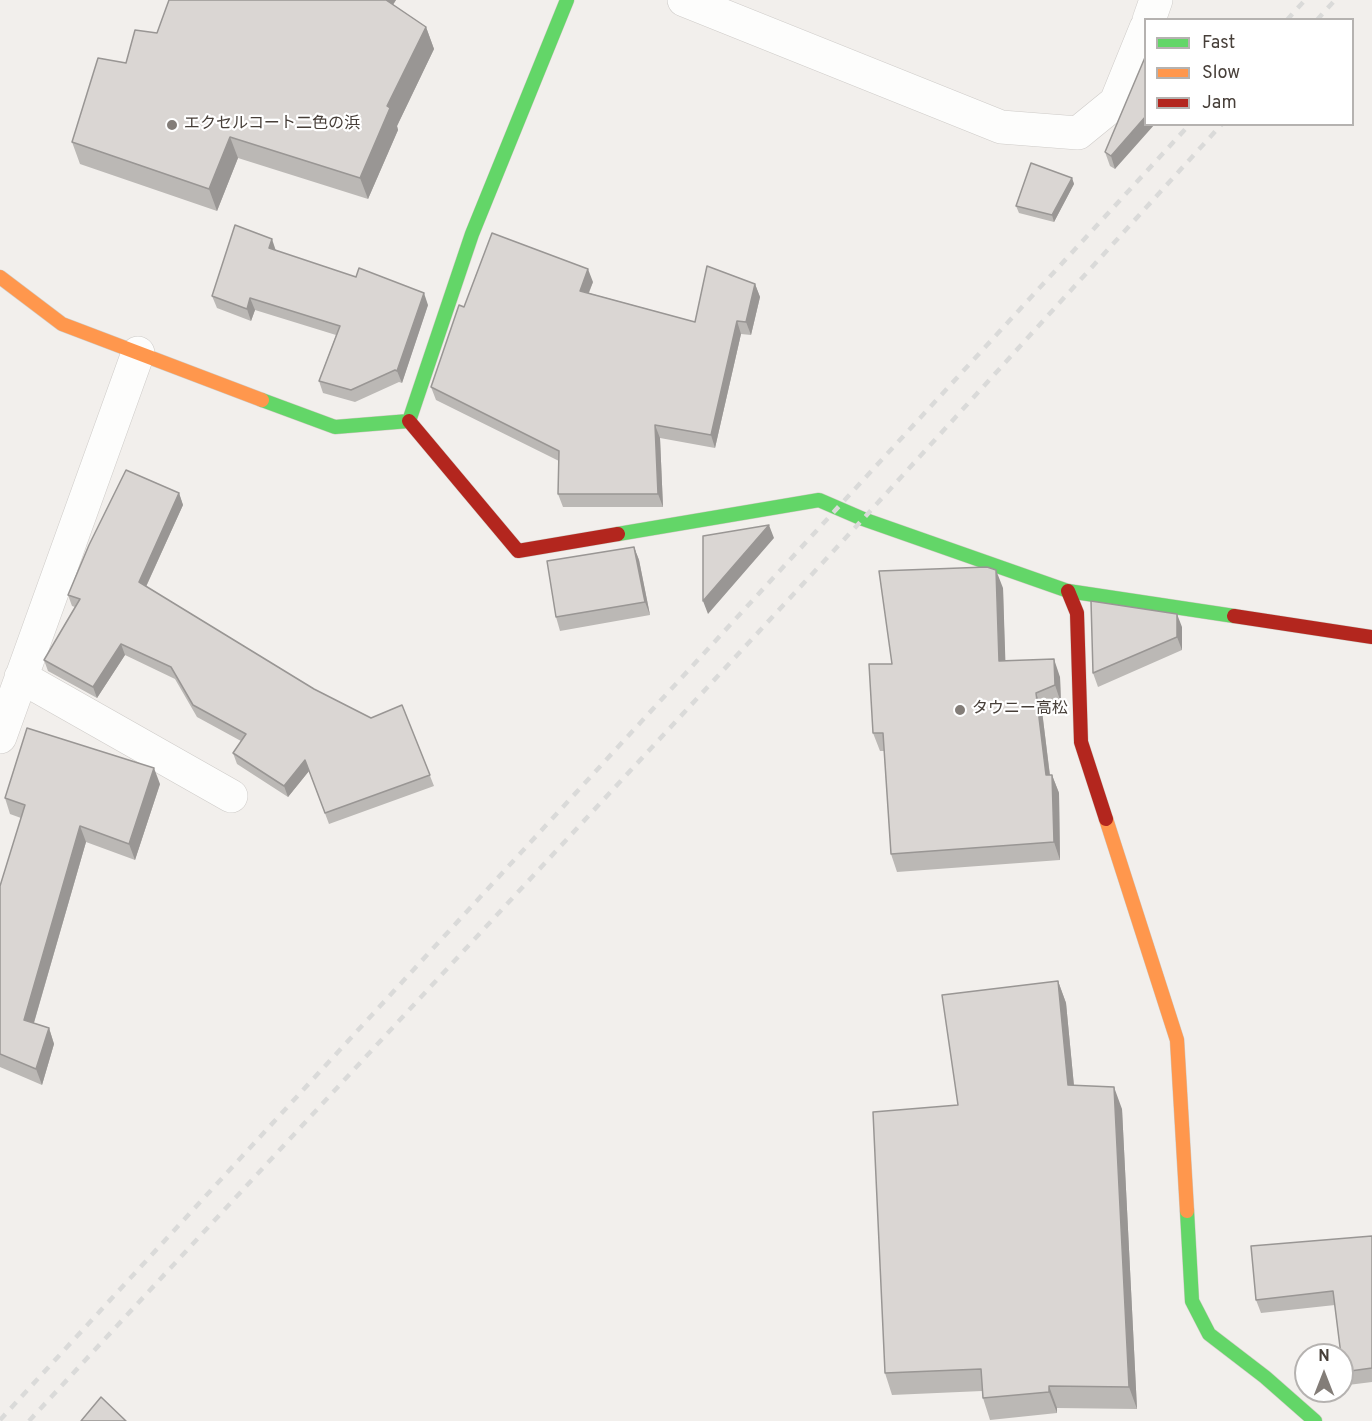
<!DOCTYPE html>
<html>
<head>
<meta charset="utf-8">
<style>
  body { margin:0 }
  #map { position:relative; width:1372px; height:1421px; overflow:hidden; background:#f2efec; font-family:Overpass,sans-serif }
  canvas { display:block }
  .legend { position:absolute; left:1144px; top:18px; width:210px; height:108px; box-sizing:border-box; background:#fff; border:2px solid #b5b2b0; margin:0; padding:8px 10px; list-style:none; font-size:18px; color:#473f39 }
  .legend li { display:flex; align-items:center; gap:12px; height:30px }
  .legend b { width:30px; border:2px solid #b5b2b0 }
  .north { position:absolute; left:1294px; top:1343px; width:60px; height:60px; box-sizing:border-box; background:#fff; border:2px solid #b5b2b0; border-radius:50%; rotate:0deg; font-size:16px; font-weight:700; line-height:24px; text-align:center; color:#473f39 }
  .north::after { content:''; display:block; margin:auto; width:21px; height:27px; background:#837d78; clip-path:polygon(50% 0,100% 100%,50% 72%,0 100%) }
</style>
</head>
<body>
<div id="map">
<canvas width="1372" height="1421"></canvas>
<ul class="legend">
<li><b style="height:8px;background:#63d668"></b>Fast</li>
<li><b style="height:8px;background:#ff974d"></b>Slow</li>
<li><b style="height:8px;background:#b3261e"></b>Jam</li>
</ul>
<div class="north">N</div>
</div>
<script>
const ctx = document.querySelector('canvas').getContext('2d');
ctx.lineJoin = 'round';
function stroke(path, color, width, dash) { ctx.strokeStyle = color; ctx.lineWidth = width; ctx.lineCap = dash ? 'butt' : 'round'; ctx.setLineDash(dash || []); ctx.stroke(path); }
function paint(path, color) { ctx.fillStyle = color; ctx.fill(path, 'evenodd'); }
function write(font, color, halo, rows, align = 'center') {
  ctx.font = font + ' Overpass,"Noto Sans JP",sans-serif'; ctx.lineWidth = 4.5; ctx.setLineDash([]); ctx.textBaseline = 'middle'; ctx.strokeStyle = halo; ctx.fillStyle = color; for (const [text, x, y, turn = 0] of rows) {
    ctx.save(); ctx.translate(x, y); ctx.rotate((+turn || 0) * Math.PI / 180); ctx.textAlign = isNaN(turn) ? turn : align; if (halo) ctx.strokeText(text, 0, 0); ctx.fillText(text, 0, 0); ctx.restore();
  }
}
const street = new Path2D(`
  M684,0l317,127 77,6 38,-31 30,-74
  M1149,20l7,-20
  M21,677l210,119
  M0,737l138,-384`);
const fast = new Path2D(`
  M262,400l73,27 74,-6 63,-187 95,-234
  M618,534l201,-34 44,19 205,72 166,25
  M1187,1211l5,90 17,33 56,43 50,44`);
const slow = new Path2D(`
  M0,277l62,47 200,76
  M1106,819l71,221 10,171`);
const jam = new Path2D(`
  M409,421l109,130 100,-17
  M1068,591l9,22 4,129 25,77
  M1234,616l138,21`);
stroke(street, '#cecbc8', 34);
stroke(fast, '#d0cbc4', 15);
stroke(slow, '#d0cbc4', 15);
stroke(jam, '#d0cbc4', 15);
stroke(street, '#fdfdfc', 33);
stroke(fast, '#63d668', 14);
stroke(slow, '#ff974d', 14);
stroke(jam, '#b3261e', 14);
stroke(new Path2D(`
  M1287,20l18,-20
  M1317,20l18,-20
  M0,1420l1190,-1296
  M29,1421l834,-902 359,-395`), '#dadad9', 4.5, [8, 8]);
paint(new Path2D(`
  M169,0h227l-3,5 33,22 8,22 -37,77 1,4 -30,69 -130,-41 -21,53 -137,-47 -8,-22 54,-79 31,-30z
  M1146,55l-31,114 -5,-3 -5,-14z
  M1072,178l2,6 -20,38 -35,-9 -3,-7z
  M276,251l152,54 -26,78 -3,-1 -44,20 -32,-9 -4,-12 17,-46 -81,-25 -4,11 -34,-13 -5,-12z
  M593,282l-4,11 106,29 60,-38 5,13 -9,38 -10,-1 -26,114 -55,-10 3,69h-100l-5,-13 1,-33 -123,-61 -5,-13z
  M179,493l4,12 -37,82 168,102 57,29 31,-13 32,81 -105,38 -20,-53 -21,26 -51,-33 -4,-11 8,-12 -44,-24 -22,-38 -50,-24 -28,43 -49,-27 -4,-11 31,-53 -3,-1 -4,-11z
  M634,547l5,13 11,55 -90,16 -4,-14z
  M1003,588l2,73 55,16 1,26 -19,8 8,64h2l7,18 1,67 -163,12 -6,-18 -7,-103h-4l-7,-18z
  M1182,627v23l-84,37 -5,-14z
  M160,784l-25,76 -49,-18 -52,181 15,5 5,16 -12,41 -42,-18v-181l21,-68 -11,-4 -5,-16z
  M1058,981l8,22 8,83 48,23 15,300 -80,-1v5l-67,7 -7,-22 -1,-7 -90,4 -7,-22 73,-268z
  M1372,1236v146l-24,3 -5,-13 -8,-67 -74,8 -5,-13z`), '#bbb8b5');
paint(new Path2D(`
  M379,0h17l-11,16z
  M426,27l8,22 -37,77 1,4 -30,69 -8,-21 27,-72z
  M1146,116v8h9l-40,45 -4,-13z
  M230,137l8,21 -21,53 -8,-22z
  M1072,178l2,6 -20,38 -2,-7z
  M272,239l4,12 -7,-3z
  M588,269l5,13 -9,22 -4,-13z
  M755,284l5,13 -9,38 -5,-13z
  M424,293l4,12 -26,78 -5,-12z
  M250,298l5,12 -4,11 -4,-12z
  M737,321l4,13 -26,114 -4,-13z
  M655,425l5,13 3,69 -5,-13z
  M179,493l4,12 -40,88 -4,-11z
  M769,525l5,13 -66,76 -5,-13z
  M634,547l5,13 11,55 -5,-13z
  M996,570l7,18 3,91 -7,-18z
  M1177,614l5,13v23l-5,-13z
  M121,644l4,11 -28,43 -4,-11z
  M1054,659l6,18 1,26 -6,-18z
  M1036,693l6,18 10,82 -6,-18z
  M305,760l4,11 -21,26 -4,-11z
  M154,768l6,16 -25,76 -6,-16z
  M1052,775l7,18 1,67 -6,-18z
  M80,826l6,16 -56,194 -6,-16z
  M1058,981l8,22 10,104 -8,-22z
  M49,1028l5,16 -12,41 -6,-16z
  M1114,1087l8,22 15,300 -8,-22z
  M1049,1386l8,22v5l-8,-21z`), '#999694');
const building = new Path2D(`
  M169,0h217l40,27 -39,79 3,2 -30,70 -130,-41 -21,52 -137,-47 26,-84 28,5 9,-33 22,3z
  M1146,55v61l-35,40 -6,-4z
  M1031,163l41,15 -20,37 -36,-9z
  M235,225l37,14 -3,9 87,29 3,-9 65,25 -27,78 -2,-1 -44,20 -32,-9 21,-55 -90,-28 -3,11 -35,-13z
  M492,233l96,36 -8,22 115,31 12,-56 48,18 -9,38 -9,-1 -26,114 -56,-10 3,69h-100l1,-43 -128,-64 28,-82 5,2z
  M126,470l53,23 -40,89 175,107 57,29 31,-13 28,70 -105,38 -20,-53 -21,26 -51,-33 13,-19 -53,-29 -22,-38 -50,-23 -28,43 -49,-27 36,-61 -12,-4 21,-50z
  M769,525l-66,76v-65z
  M634,547l11,55 -89,15 -9,-56z
  M987,567l9,3 3,91 55,-2 1,26 -19,8 10,82h6l2,67 -163,12 -8,-121h-10l-4,-69h23l-13,-93z
  M1091,601l86,13v23l-84,36z
  M27,728l127,40 -25,76 -49,-18 -56,194 25,8 -13,41 -36,-15v-168l25,-81 -20,-7z
  M1058,981l10,104 46,2 15,300 -80,-1v6l-66,6 -2,-29 -96,4 -12,-261 85,-7 -16,-110z
  M1372,1236v132l-29,4 -1,-17h-1l-8,-64 -77,9 -5,-54z
  M101,1397l25,24h-45z`);
paint(building, '#dad6d3');
stroke(building, '#999694', 1.5);
for (const [x, y, r, color] of [
  [172,125,6,"#837d78"],
  [960,710,6,"#837d78"]
]) { const dot = new Path2D(); dot.arc(x, y, r, 0, 2 * Math.PI); ctx.fillStyle = color; ctx.fill(dot); stroke(dot, '#fff', 2); }
write('16px', '#473f39', '#fff', [
  ["エクセルコート二色の浜",184,125],
  ["タウニー高松",972,710]
], 'left');
</script>
</body>
</html>
